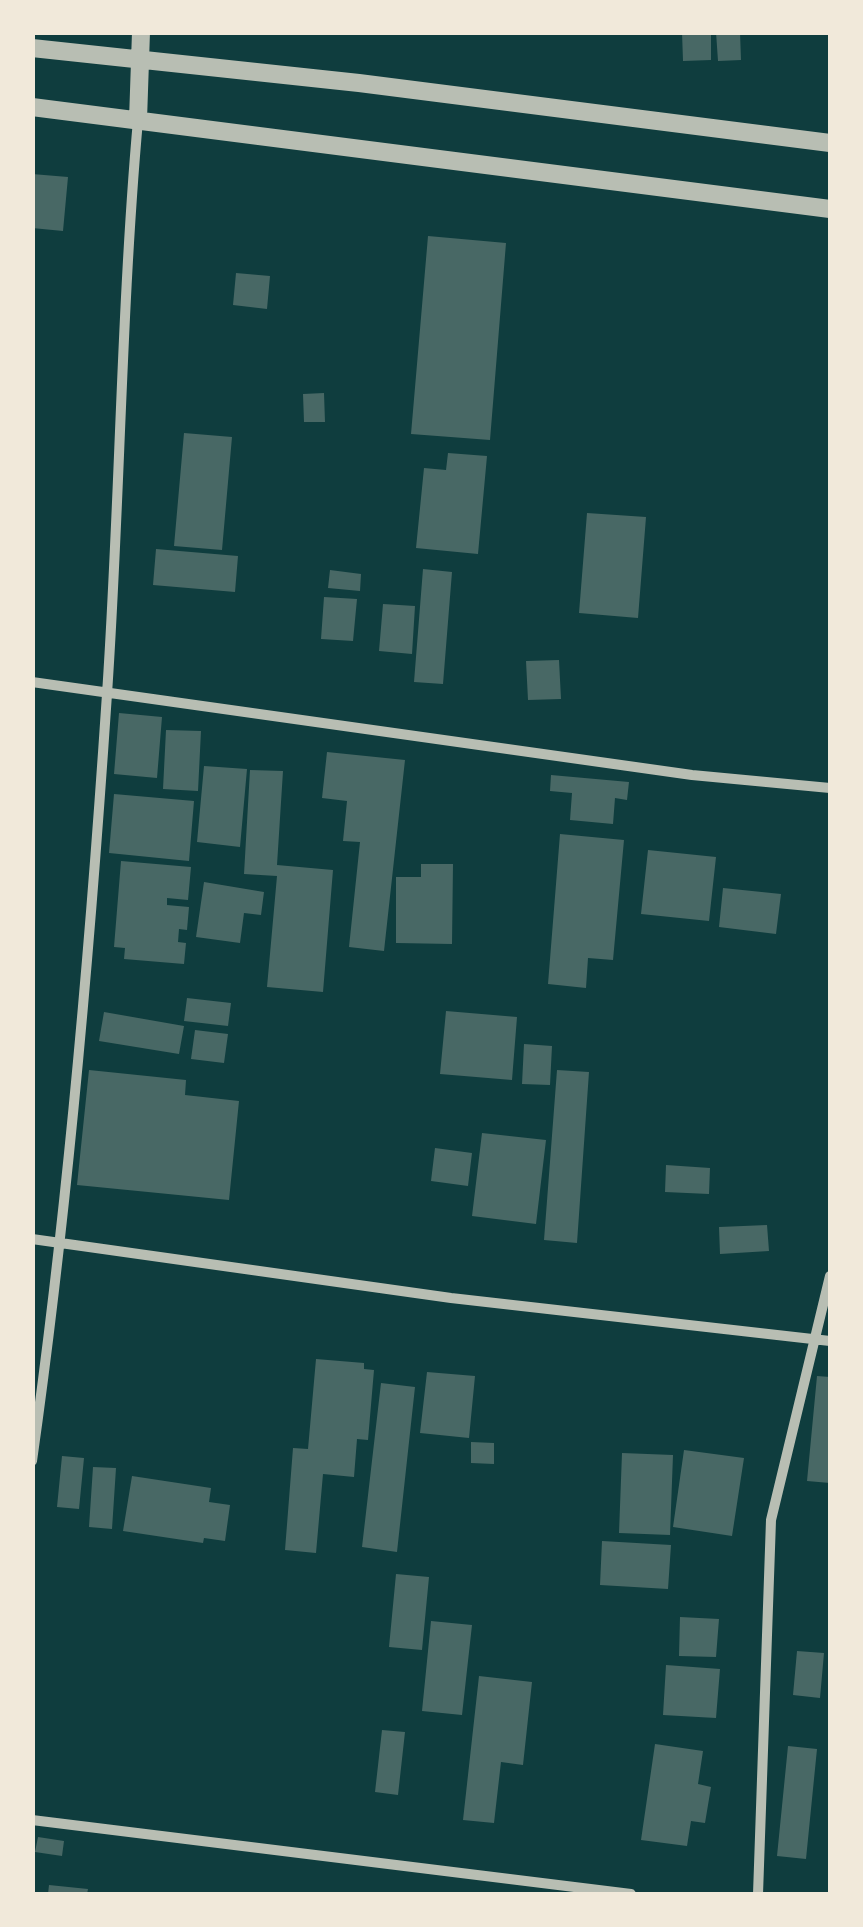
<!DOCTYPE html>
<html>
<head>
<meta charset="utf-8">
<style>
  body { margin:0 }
  #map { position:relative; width:863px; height:1927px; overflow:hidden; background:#0f3d3e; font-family:"Golos Text",sans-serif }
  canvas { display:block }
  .frame { position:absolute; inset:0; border:35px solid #f1e9da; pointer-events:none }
</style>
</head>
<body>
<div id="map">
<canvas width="863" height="1927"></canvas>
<div class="frame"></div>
</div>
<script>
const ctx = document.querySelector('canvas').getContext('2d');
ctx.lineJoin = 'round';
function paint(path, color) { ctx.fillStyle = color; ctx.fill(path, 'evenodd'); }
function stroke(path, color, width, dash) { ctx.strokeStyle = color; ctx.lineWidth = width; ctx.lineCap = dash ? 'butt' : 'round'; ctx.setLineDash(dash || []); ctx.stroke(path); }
paint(new Path2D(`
  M682,32h29v28l-28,1z
  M716,32h24l1,28 -23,1z
  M32,174l36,3 -5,54 -31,-3z
  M428,236l78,7 -16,197 -79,-6z
  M236,273l34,3 -3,33 -34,-4z
  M324,393l1,29h-21l-1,-28z
  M184,433l48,4 -10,113 -48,-4z
  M448,453l39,3 -9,98 -62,-6 8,-80 22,2z
  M587,513l59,4 -8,101 -59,-5z
  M156,549l82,7 -3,36 -82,-7z
  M423,569l29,3 -9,112 -29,-2z
  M330,570l31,4 -1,17 -32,-3z
  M324,597l33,2 -4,42 -32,-2z
  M383,604l32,2 -3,48 -33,-3z
  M559,660l2,39 -33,1 -2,-39z
  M119,713l43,4 -5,61 -43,-4z
  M166,730l35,1 -3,60 -35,-2z
  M327,752l78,8 -21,191 -35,-4 11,-105 -17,-1 4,-40 -25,-3z
  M204,766l43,3 -7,78 -43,-5z
  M250,770l33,1 -6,94 56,5 -10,122 -56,-5 10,-111 -33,-2z
  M551,775l78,7 -2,18 -12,-2 -2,26 -43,-4 2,-27 -22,-2z
  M114,794l80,7 -5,60 -80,-8z
  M560,834l64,6 -11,120 -25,-2 -2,30 -38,-4z
  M648,850l68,7 -7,64 -68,-7z
  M121,861l70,6 -3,33 -21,-2v7l22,2 -2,23 -8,-1 -1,13 8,1 -2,21 -60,-5 1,-11 -11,-1z
  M421,864h32l-1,80 -56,-1v-66h25z
  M204,882l60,10 -3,23 -17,-2 -4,30 -44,-6z
  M723,888l58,6 -5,40 -57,-7z
  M187,998l44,5 -3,23 -44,-5z
  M446,1011l71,6 -5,63 -72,-6z
  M104,1012l80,14 -5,28 -80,-13z
  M195,1030l33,4 -4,29 -33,-4z
  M524,1044l28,2 -2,39 -28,-1z
  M89,1070l97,10 -1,15 54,6 -10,99 -152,-15z
  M557,1070l32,2 -12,171 -33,-3z
  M482,1133l64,7 -10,84 -64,-8z
  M435,1148l37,5 -4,33 -37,-5z
  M666,1165l44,3 -1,26 -44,-2z
  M767,1225l2,26 -49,3 -1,-27z
  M316,1359l48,4v6l10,1 -6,70 -11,-1 -3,38 -31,-3 -7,79 -31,-3 8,-102 15,1z
  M427,1372l48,4 -6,62 -49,-5z
  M817,1376l13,1v106l-23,-2z
  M381,1383l34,4 -18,165 -35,-5z
  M471,1442l23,1v21l-23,-1z
  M684,1450l60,8 -12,78 -59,-9z
  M622,1453l51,2 -3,80 -51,-2z
  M62,1456l22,2 -5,51 -22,-2z
  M93,1467l23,1 -4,61 -23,-2z
  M132,1476l79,12 -2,14 21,3 -5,36 -21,-3 -1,5 -80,-12z
  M602,1541l69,4 -3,44 -68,-4z
  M396,1574l33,3 -7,73 -33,-3z
  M680,1617l39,2 -3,38 -37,-1z
  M431,1621l41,4 -10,90 -40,-4z
  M797,1651l27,2 -4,45 -27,-3z
  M666,1665l54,4 -4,49 -53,-3z
  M479,1676l53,6 -9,83 -22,-3 -7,61 -31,-3z
  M382,1730l23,2 -7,63 -23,-3z
  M655,1744l48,7 -5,33 13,3 -6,36 -14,-2 -4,25 -46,-6z
  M788,1746l29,3 -11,110 -29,-3z
  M38,1837l26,4 -2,15 -27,-4z
  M49,1885l39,4 -1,5h-39z`), '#486865');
stroke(new Path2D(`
  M32,682l660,93 138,13
  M32,1239l419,59 379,43
  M32,1461c36,-254 58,-511 75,-767 13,-192 14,-383 31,-574
  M32,1820l599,74
  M758,1894l13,-374 59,-244`), '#b8beb3', 10);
stroke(new Path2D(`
  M32,48l327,35 471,60
  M32,107l798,102
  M138,120l3,-88`), '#b8beb3', 18);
</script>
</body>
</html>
